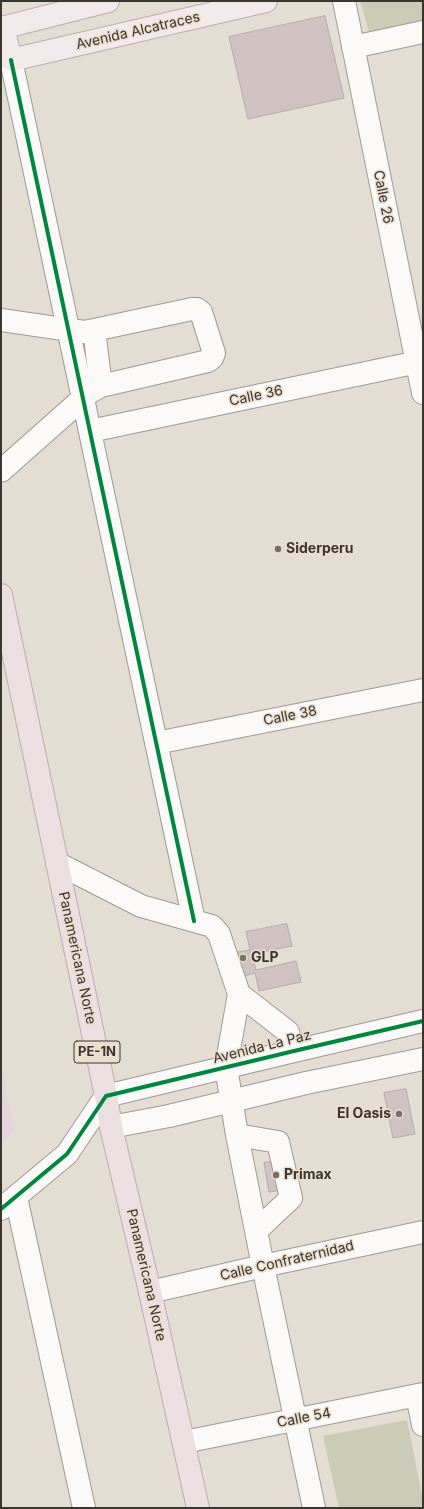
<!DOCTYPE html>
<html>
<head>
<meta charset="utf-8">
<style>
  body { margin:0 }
  #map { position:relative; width:424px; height:1509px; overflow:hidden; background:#e4ddd4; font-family:Inter,sans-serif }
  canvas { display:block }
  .frame { position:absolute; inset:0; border:2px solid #39352f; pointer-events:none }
</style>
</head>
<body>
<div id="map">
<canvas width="424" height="1509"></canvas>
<div class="frame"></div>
</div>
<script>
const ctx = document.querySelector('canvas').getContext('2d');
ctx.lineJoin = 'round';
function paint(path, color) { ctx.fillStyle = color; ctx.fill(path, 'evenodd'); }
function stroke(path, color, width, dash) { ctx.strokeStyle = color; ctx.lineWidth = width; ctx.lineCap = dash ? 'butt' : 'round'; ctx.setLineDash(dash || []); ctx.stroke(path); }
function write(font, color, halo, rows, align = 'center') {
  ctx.font = font + ' Inter,sans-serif'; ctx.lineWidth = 3; ctx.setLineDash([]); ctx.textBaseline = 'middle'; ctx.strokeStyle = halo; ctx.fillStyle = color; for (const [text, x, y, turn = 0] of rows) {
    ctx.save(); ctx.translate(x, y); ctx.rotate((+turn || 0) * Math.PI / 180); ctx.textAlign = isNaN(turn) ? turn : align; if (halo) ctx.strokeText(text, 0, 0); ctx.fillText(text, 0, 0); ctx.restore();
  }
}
paint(new Path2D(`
  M1,1070l14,62 -14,11z`), '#e3d5da');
paint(new Path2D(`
  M360,1h63v20l-54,11z
  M407,1420l16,80v8h-84l-16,-72z`), '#cbcbb6');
const building = new Path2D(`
  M325,16l19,82 -96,21 -19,-82z
  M287,924l5,22 -40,8 4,16 40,-9 5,21 -42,9 -4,-18 -17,5 -6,-25 18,-3 -4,-18z
  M406,1089l9,45 -22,4 -9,-45z
  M279,1160l4,30 -14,2 -5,-29z`);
paint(building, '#d0c2c1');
stroke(building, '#b3aca9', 1);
const minor = new Path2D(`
  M344,1l79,392
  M353,47l70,-15
  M11,60l183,861
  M1,320l83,12 10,-2 7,56 -11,6 -89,79
  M94,330l98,-21h5l4,3 13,41 -2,5 -4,3 -107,25
  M90,431l333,-70
  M156,743l267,-53
  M57,863l84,43 71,20 7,8 20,60 -13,73 11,68 26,131 51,242
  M239,994l49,38 6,19
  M111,1127l58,-11 137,-33 117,-24
  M237,1135l41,7 13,56 -35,33
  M16,1197l68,311
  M1,1209l66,-55 39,-58 188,-45 129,-30
  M150,1292l113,-26 160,-34
  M417,1395l6,30
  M184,1442l239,-48`);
const major = new Path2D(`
  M3,27l8,33 255,-59
  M1,28l107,-27`);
const highway = new Path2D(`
  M1,595l105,501 5,31 39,165 48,216`);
stroke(minor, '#9e9993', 24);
stroke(major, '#beacac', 24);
stroke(highway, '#beacac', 24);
stroke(minor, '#fbfaf9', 22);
stroke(major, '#f2e9ea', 22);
stroke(highway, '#ecdfe1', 22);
stroke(new Path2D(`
  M11,60l183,861
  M1,1209l66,-55 39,-58 188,-45 129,-30`), '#00873e', 4);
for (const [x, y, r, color] of [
  [278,549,4,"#757069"],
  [243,958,4,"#757069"],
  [399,1114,4,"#757069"],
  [276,1175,4,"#757069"]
]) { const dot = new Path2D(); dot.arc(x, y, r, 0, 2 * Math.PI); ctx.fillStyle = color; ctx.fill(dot); stroke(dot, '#eadece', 1.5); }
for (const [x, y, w] of [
  [97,1052,46]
]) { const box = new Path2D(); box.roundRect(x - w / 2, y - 11, w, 22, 3); ctx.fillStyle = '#eadece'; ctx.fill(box); stroke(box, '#39352f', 1); }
write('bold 13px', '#39352f', null, [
  ["PE-1N",97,1052]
]);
write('14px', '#39352f', '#eadece', [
  ["Avenida Alcatraces",138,31,-13],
  ["Calle 26",383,197,79],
  ["Calle 36",256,396,-12],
  ["Calle 38",290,716,-11],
  ["Panamericana Norte",77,958,78],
  ["Avenida La Paz",262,1047,-14],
  ["Calle Confraternidad",287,1261,-13],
  ["Panamericana Norte",146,1275,77],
  ["Calle 54",304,1418,-11]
]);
write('bold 14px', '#39352f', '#eadece', [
  ["Siderperu",286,549],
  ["GLP",251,958],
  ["El Oasis",391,1114,"right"],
  ["Primax",284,1175]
], 'left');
</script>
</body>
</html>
